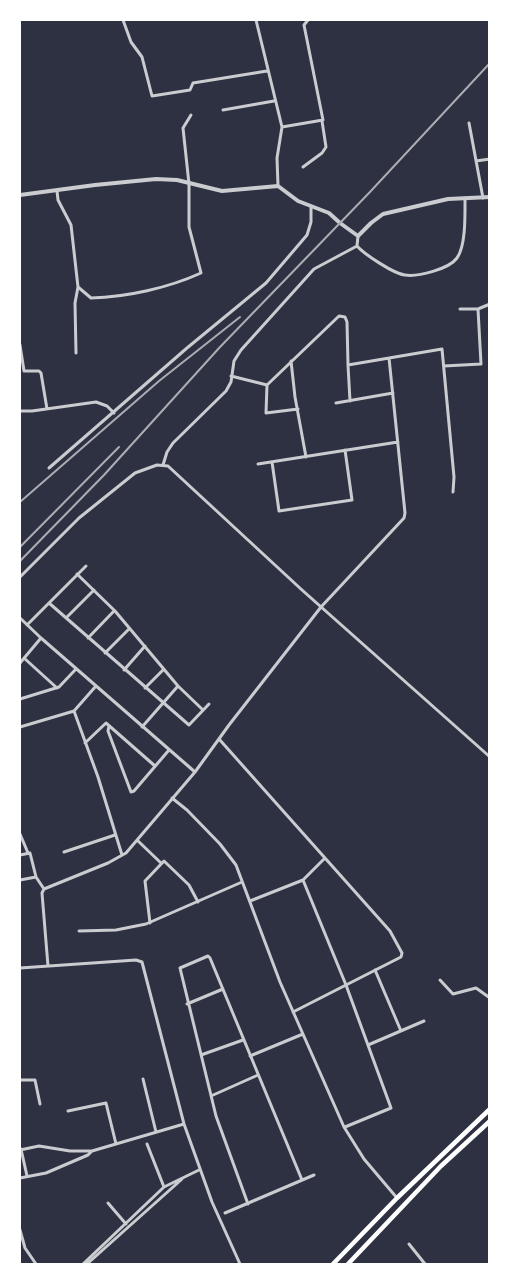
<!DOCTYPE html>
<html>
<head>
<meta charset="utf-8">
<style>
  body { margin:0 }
  #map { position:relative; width:509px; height:1284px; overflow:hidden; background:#2d3142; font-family:"IBM Plex Sans",sans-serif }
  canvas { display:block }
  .frame { position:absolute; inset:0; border:21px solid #fff; pointer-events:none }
</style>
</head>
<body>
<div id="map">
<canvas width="509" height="1284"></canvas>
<div class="frame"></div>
</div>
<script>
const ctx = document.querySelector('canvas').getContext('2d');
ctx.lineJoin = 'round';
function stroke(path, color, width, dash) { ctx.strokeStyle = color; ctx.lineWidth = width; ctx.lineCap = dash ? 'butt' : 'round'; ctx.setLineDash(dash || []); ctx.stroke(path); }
stroke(new Path2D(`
  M123,20l8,22 11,15 10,39 38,-6 3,-7 74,-12
  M256,20l26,107 41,-7 -19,-95 4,-5
  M223,110l51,-9
  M469,123l14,75
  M476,161l14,-2
  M303,167l19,-14 4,-6 -4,-26
  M278,186l-1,-28 5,-31
  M57,191l1,9 13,25 7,62 -3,16 1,50
  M358,236l-1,10c7,8 37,28 48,29 13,2 44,-6 52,-17 9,-12 8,-44 8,-60
  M78,287l13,11c36,-1 77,-10 110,-25l-12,-46v-43l-6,-56 8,-13
  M460,309h18
  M20,345l4,26h15l2,2 6,36
  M291,361l4,36 11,60
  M348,365l2,36
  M444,366l37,-2 -3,-55 12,-5
  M231,376l36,9
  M336,403l57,-10
  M298,409l-32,4 1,-28 72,-69 6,1 2,5 1,43 94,-16 12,128 -1,15
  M20,411h12l64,-9 11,4 7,7
  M272,462l7,49 73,-11 -7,-50
  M258,464l140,-22
  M163,465l4,-13 6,-9 53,-52 5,-9 3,-21 7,-11 73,-81 43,-23
  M49,468l138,-120 79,-65 41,-48 4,-13v-15
  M77,574l38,37 63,75
  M20,577l59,-59 56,-45 22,-8 11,1 134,124 188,167
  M49,603l140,122 20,-21
  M20,618l21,20
  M66,618l28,-28
  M27,625l59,-59
  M88,638l26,-27
  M105,653l24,-24
  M24,658l33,30
  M20,663l21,-25 154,134
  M124,670l21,-24
  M145,688l19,-19
  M20,699l39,-12 17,-18
  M74,711l24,66 24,78
  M109,726l-1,5 23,61 3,-1 35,-41
  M20,727l54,-16 22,-25
  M142,727l36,-41 25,24
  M219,739l171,192 12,22 -1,4 -108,55
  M85,743l21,-20 49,43
  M172,798l15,12 33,34 16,21 44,117 64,145 20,32 33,39
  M20,834l8,19
  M137,840l24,23
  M64,852l51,-17
  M20,855l10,-2 6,24 8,12 -2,4 6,73
  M20,880l16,-3
  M303,880l43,105 45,123 -46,19
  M44,889l64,-26 18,-10 69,-81 34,-47 92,-118 83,-89 1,-5 -16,-155
  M250,901l53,-21 22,-22
  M150,923l-5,-42 19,-20 25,24 9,17
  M79,931l37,-1 30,-6 96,-42
  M20,968l116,-8 6,2 42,162 28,78 28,62
  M375,970l26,61
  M440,980l13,14 23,-6 14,10
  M187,1004l36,-15
  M368,1045l56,-24
  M201,1055l42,-15
  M250,1056l53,-22
  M143,1079l13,53
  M20,1080h15l5,24
  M211,1096l47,-21
  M68,1111l38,-8 10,41
  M147,1144l17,43
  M21,1149l6,27
  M20,1150l19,-4 31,5h22
  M20,1178l26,-5 42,-18 4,-4 92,-27
  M108,1203l18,21
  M248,1204l-32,-88 -36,-148 28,-12 2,2 92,222
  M225,1213l89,-38
  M20,1230l5,18 11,16
  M409,1244l16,20
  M83,1264l81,-77 35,-17
  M87,1264l95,-85`), '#caccd0', 3);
stroke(new Path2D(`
  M20,195l75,-10 61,-6 21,1 45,11 56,-5 20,15 31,12 11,10 18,13 13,-13 12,-9 65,-15 42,-2`), '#caccd0', 4);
stroke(new Path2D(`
  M333,1264l64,-66 93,-89
  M348,1264l93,-98 49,-45`), '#fff', 4.5);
stroke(new Path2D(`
  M20,502l139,-121 81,-64
  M20,547l99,-100
  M20,561l84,-86 116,-128 149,-154 121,-130`), '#abadb3', 2);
</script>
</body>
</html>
